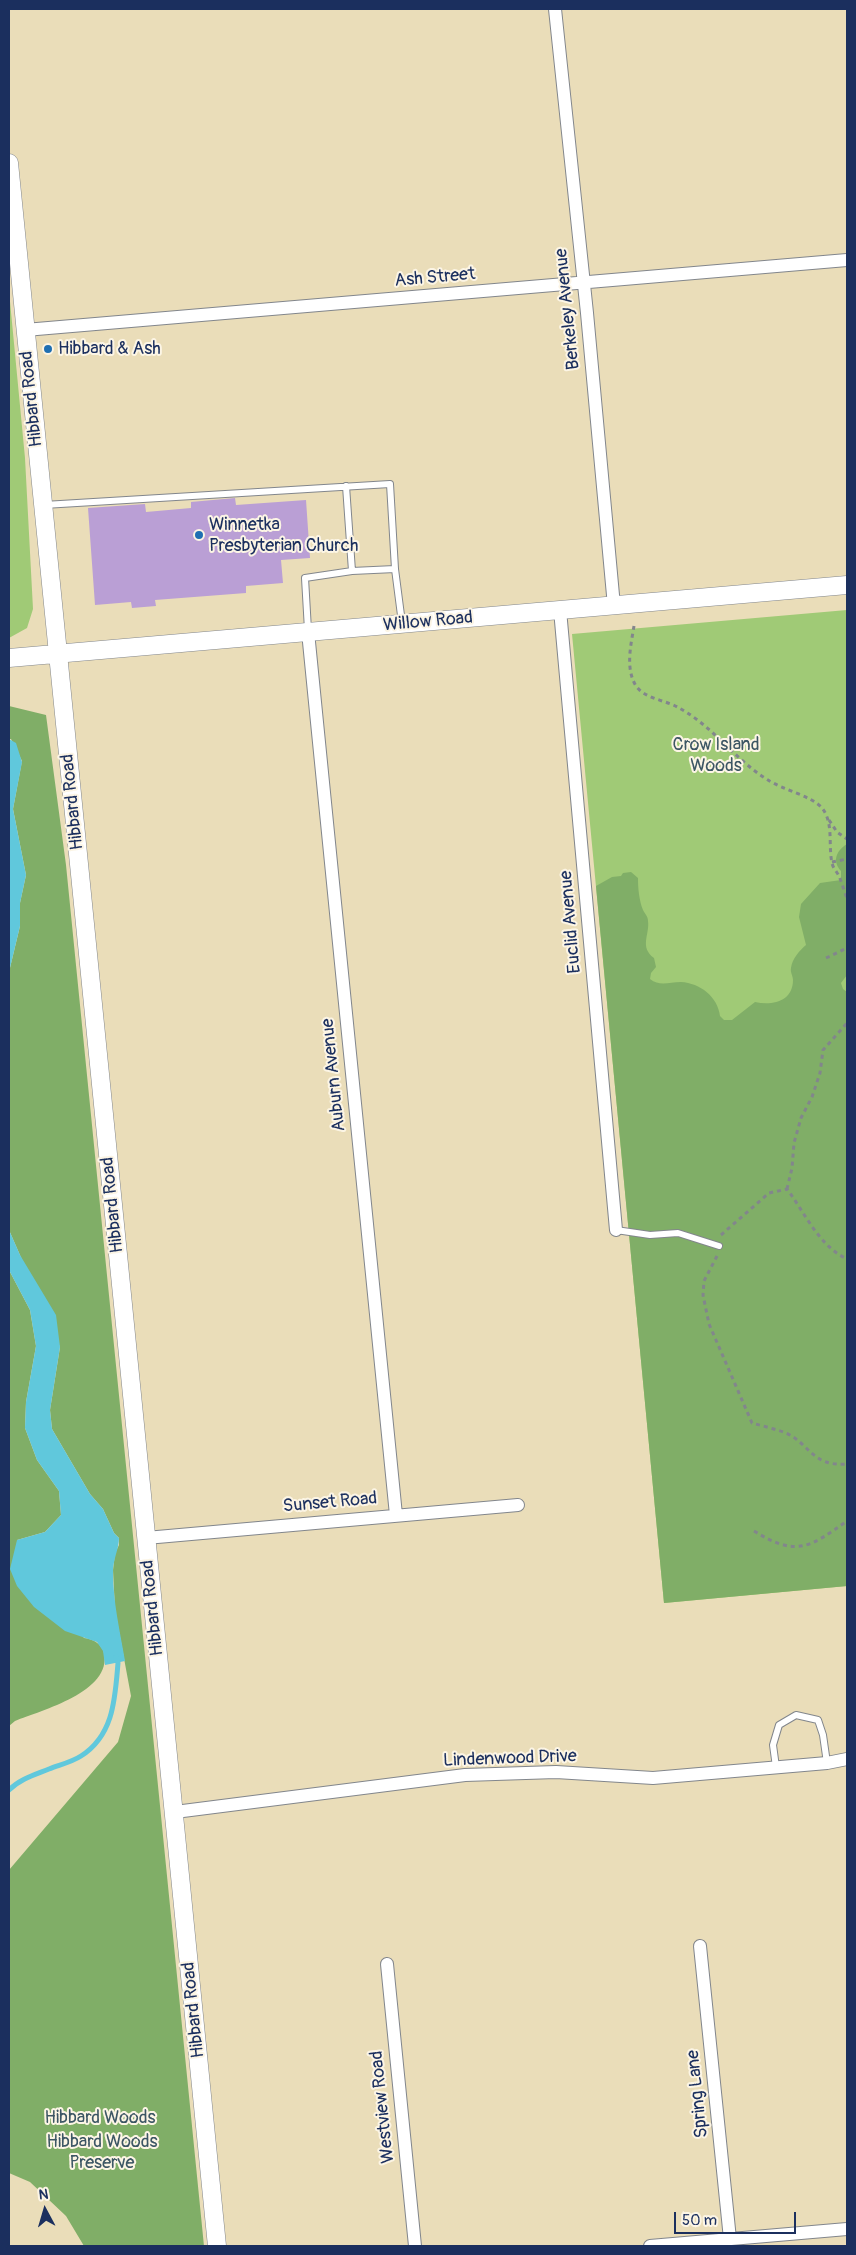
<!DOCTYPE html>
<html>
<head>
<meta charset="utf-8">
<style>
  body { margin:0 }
  #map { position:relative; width:856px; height:2255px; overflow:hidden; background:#eaddb9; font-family:Pangolin,sans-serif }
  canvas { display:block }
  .frame { position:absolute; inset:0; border:10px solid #1b2f5e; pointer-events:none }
  .north { position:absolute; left:20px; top:2185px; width:50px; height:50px; -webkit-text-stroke:4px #fcf5e5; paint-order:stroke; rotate:354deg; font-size:14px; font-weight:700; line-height:20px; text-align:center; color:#1b2f5e }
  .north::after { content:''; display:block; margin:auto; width:18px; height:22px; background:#1b2f5e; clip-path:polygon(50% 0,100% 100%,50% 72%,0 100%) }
  .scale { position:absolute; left:674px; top:2212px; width:122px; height:22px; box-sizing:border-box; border:2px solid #1b2f5e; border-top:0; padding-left:6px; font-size:15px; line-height:18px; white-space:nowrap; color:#1b2f5e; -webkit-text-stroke:4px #fcf5e5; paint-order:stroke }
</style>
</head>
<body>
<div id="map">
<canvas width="856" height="2255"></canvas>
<div class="frame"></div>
<div class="north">N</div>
<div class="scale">50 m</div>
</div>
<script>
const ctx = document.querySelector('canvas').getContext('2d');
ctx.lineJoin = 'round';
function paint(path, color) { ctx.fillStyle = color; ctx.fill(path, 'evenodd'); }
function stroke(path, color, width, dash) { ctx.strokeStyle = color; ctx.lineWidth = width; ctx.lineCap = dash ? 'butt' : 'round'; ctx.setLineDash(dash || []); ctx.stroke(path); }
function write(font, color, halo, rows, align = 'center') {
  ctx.font = font + ' Pangolin,sans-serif'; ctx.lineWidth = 4; ctx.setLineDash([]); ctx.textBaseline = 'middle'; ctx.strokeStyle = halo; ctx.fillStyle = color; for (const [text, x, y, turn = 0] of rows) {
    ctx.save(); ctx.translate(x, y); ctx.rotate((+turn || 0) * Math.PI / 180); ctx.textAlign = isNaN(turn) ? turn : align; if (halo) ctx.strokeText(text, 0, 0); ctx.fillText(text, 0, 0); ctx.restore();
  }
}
paint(new Path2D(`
  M9,291l16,167 8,151 -6,19 -18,10z
  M847,610v976l-183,17 -92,-969z`), '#a0ca76');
paint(new Path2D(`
  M9,706l37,9 20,150 138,1381h-120l-18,-30 -36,-34 -21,-9v-303l109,-128 13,-46 -16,-86 -2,-40 2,-17 4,-8v-7l-5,-5 -11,-24 -13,-15 -38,-65 -2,-19 10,-63 -51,-117v-258l11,-46v-23l6,-28 -13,-66 9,-48 -11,-22h-2z
  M847,844v131l-6,8 2,6 4,3v594l-183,17 -68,-717 16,-9 9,-1 2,-3 8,-1 7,6c0,10 1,22 5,32 2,4 5,6 5,11 2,13 -9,26 6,37l2,9 -5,6 -1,6c10,8 19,3 31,3 19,1 37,15 39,34l4,4h8l23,-18c18,4 38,-1 38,-22 0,-4 -3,-8 -2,-12 1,-9 9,-18 15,-23l-7,-28 2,-13 19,-21 21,-3v-9c-9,-10 -5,-20 6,-27z
  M9,1270l21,40 6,36 -10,56 -1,26 12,32 22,31 2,24 -16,17 -28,8 67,98c9,1 18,6 20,15 8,39 -62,57 -89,68l-6,5z`), '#80ae67');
paint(new Path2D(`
  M9,739l7,4 6,19 -9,47 13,66 -6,28v23l-11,46z
  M9,1230l11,25 36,60 4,32 -10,63 2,19 38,65 13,15 11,24 5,5c0,11 -6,21 -6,34 0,30 7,59 12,89l-20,4 -2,-14 -6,-9 -32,-11 -31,-24 -17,-21 -7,-17 7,-29 28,-8 16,-17 -2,-24 -22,-31 -12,-32 1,-26 10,-56 -6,-36 -21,-40z`), '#60c8dc');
stroke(new Path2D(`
  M9,1790c11,-11 25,-15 40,-21 10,-4 23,-7 32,-13 33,-21 34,-58 37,-93l-2,-6`), '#60c8dc', 5);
paint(new Path2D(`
  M235,498l1,7 70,-5 4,58 -29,2 2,23 -37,3v7l-91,7 1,6 -24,2 -1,-6 -36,3 -7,-97 57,-4 1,8 45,-4v-6z`), '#ba9fd5');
const lane = new Path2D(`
  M44,505l346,-21 5,85 -43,2
  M395,569l7,54
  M308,630l-3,-52 47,-7 -6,-85
  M616,1230l34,5 28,-2 41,13
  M776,1767l-3,-22 6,-20 17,-10 22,5 5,15 4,28`);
const street = new Path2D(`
  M555,9l32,304 27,293
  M25,330l822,-70
  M560,610l56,620
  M308,632l88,883
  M146,1538l372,-33
  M175,1812l290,-37 91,-3 97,6 174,-15 20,-4
  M700,1946l30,293
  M387,1964l28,282
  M650,2246l197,-17`);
const secondary = new Path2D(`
  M9,163l208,2083
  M9,658l838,-73`);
stroke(lane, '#82868c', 8);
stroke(street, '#82868c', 14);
stroke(secondary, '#82868c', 19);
stroke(new Path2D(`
  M634,626c-3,19 -9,42 2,60 9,13 30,14 43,22 34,18 56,52 89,72 15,10 44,16 54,28 12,15 6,37 10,55 1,5 5,9 7,13 3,7 5,15 8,22
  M829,820l8,12 10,7
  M832,862l15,-3
  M826,958l21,-10
  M787,1189l5,-21 2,-25 7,-25 11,-21 8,-24 3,-23 24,-27
  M721,1235l48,-42 18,-4c18,24 32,57 60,70
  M717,1256l-13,25 -1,14 6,29 43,99c11,3 23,6 34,10 24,11 26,34 61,31
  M754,1531c42,26 55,17 93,-10`), '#82868c', 3, [4, 4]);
stroke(lane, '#fff', 6);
stroke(street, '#fff', 12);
stroke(secondary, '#fff', 18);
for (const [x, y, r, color] of [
  [48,349,5,"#1f6fb2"],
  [199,535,5,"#1f6fb2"]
]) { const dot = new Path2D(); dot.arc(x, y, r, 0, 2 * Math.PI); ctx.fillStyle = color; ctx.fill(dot); stroke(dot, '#fcf5e5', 2); }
write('18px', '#1b2f5e', '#fcf5e5', [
  ["Ash Street",435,278,-5],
  ["Berkeley Avenue",568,309,-96],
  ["Hibbard Road",32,399,-96],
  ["Willow Road",428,622,-5],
  ["Hibbard Road",73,802,-96],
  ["Euclid Avenue",571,922,-95],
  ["Auburn Avenue",334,1075,-96],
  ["Hibbard Road",113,1205,-96],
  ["Sunset Road",330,1503,-5],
  ["Hibbard Road",153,1608,-96],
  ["Lindenwood Drive",510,1759,-2],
  ["Hibbard Road",194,2010,-96],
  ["Spring Lane",698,2094,-96],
  ["Westview Road",383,2107,-96]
]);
write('18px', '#1b2f5e', '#fcf5e5', [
  ["Hibbard & Ash",58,349],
  ["Winnetka",209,525],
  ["Presbyterian Church",209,546]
], 'left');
write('18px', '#3c5664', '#fcf5e5', [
  ["Crow Island",716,745],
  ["Woods",716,766],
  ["Hibbard Woods",100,2118],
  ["Hibbard Woods",102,2142],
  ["Preserve",102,2163]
]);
</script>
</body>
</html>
